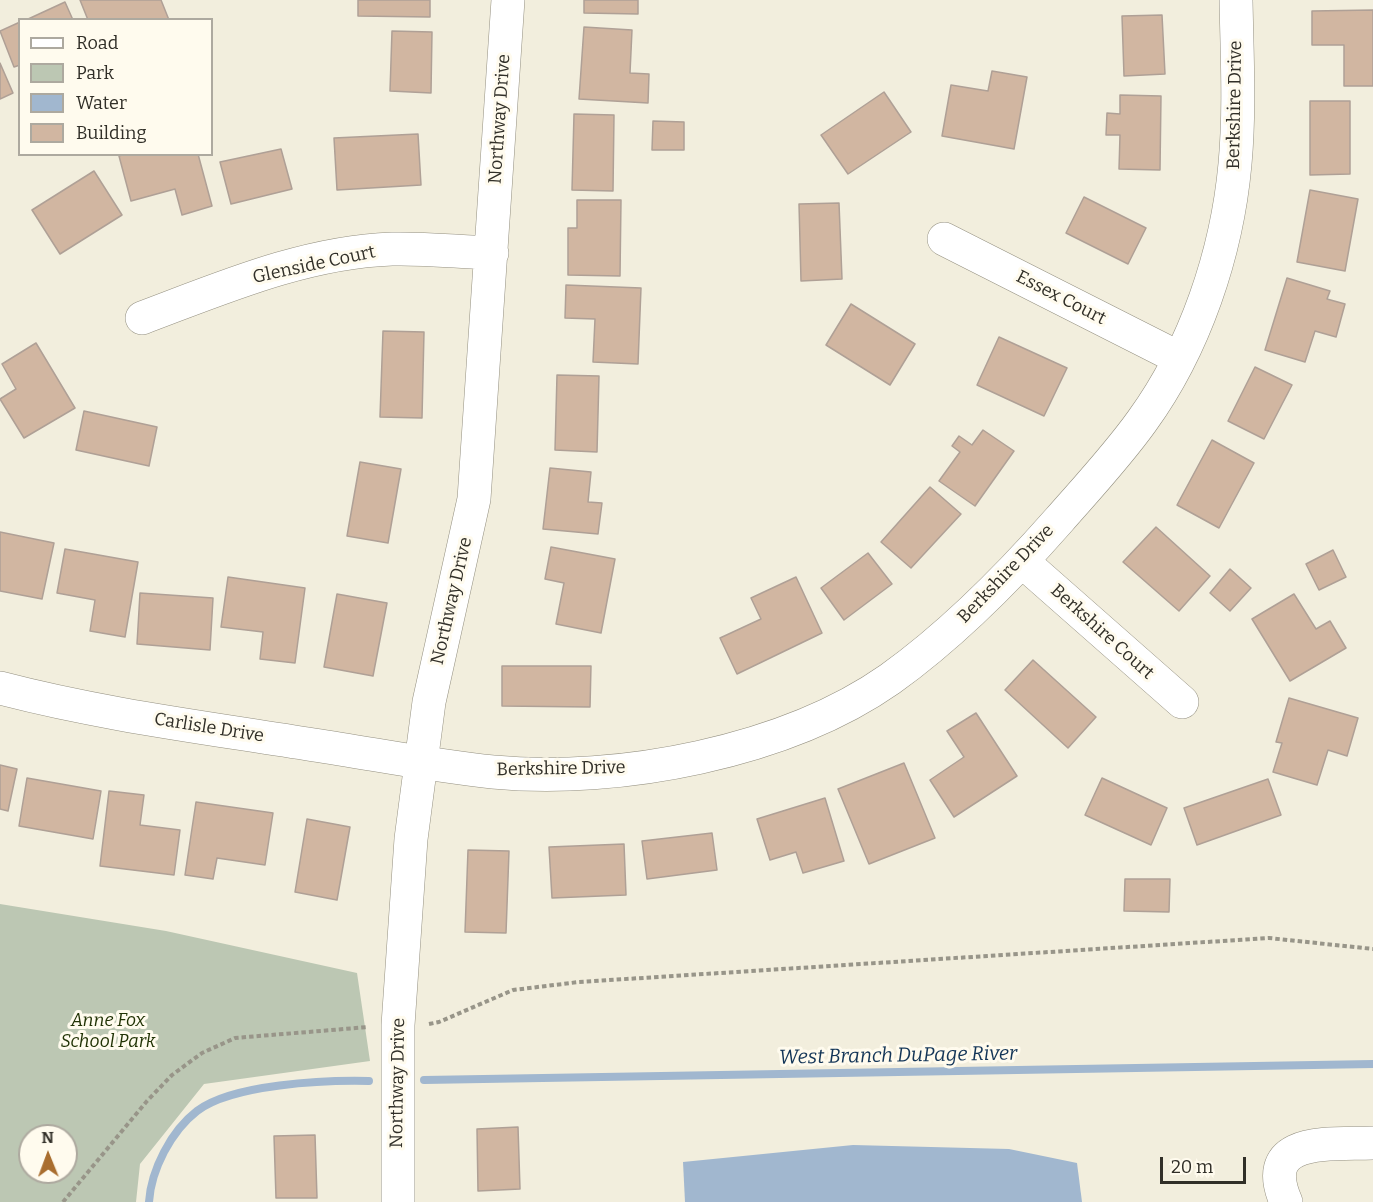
<!DOCTYPE html>
<html>
<head>
<meta charset="utf-8">
<style>
  body { margin:0 }
  #map { position:relative; width:1373px; height:1202px; overflow:hidden; background:#f2eedd; font-family:Bitter,serif }
  canvas { display:block }
  .legend { position:absolute; left:18px; top:18px; width:195px; height:138px; box-sizing:border-box; background:#fffbee; border:2px solid #ada99f; margin:0; padding:8px 10px; list-style:none; font-size:18px; color:#312f28 }
  .legend li { display:flex; align-items:center; gap:12px; height:30px }
  .legend b { width:30px; border:2px solid #ada99f }
  .north { position:absolute; left:18px; top:1124px; width:60px; height:60px; box-sizing:border-box; background:#fffbee; border:2px solid #ada99f; border-radius:50%; rotate:359deg; font-size:16px; font-weight:700; line-height:24px; text-align:center; color:#312f28 }
  .north::after { content:''; display:block; margin:auto; width:21px; height:27px; background:#a96e2f; clip-path:polygon(50% 0,100% 100%,50% 72%,0 100%) }
  .scale { position:absolute; left:1160px; top:1157px; width:86px; height:27px; box-sizing:border-box; border:3px solid #312f28; border-top:0; padding-left:8px; font-size:18px; line-height:21px; white-space:nowrap; color:#312f28; -webkit-text-stroke:4px #fffbee; paint-order:stroke }
</style>
</head>
<body>
<div id="map">
<canvas width="1373" height="1202"></canvas>
<ul class="legend">
<li><b style="height:8px;background:#fff"></b>Road</li>
<li><b style="height:16px;background:#bcc7b3"></b>Park</li>
<li><b style="height:16px;background:#a1b7cf"></b>Water</li>
<li><b style="height:16px;background:#d1b6a1"></b>Building</li>
</ul>
<div class="north">N</div>
<div class="scale">20 m</div>
</div>
<script>
const ctx = document.querySelector('canvas').getContext('2d');
ctx.lineJoin = 'round';
function paint(path, color) { ctx.fillStyle = color; ctx.fill(path, 'evenodd'); }
function stroke(path, color, width, dash) { ctx.strokeStyle = color; ctx.lineWidth = width; ctx.lineCap = dash ? 'butt' : 'round'; ctx.setLineDash(dash || []); ctx.stroke(path); }
function write(font, color, halo, rows, align = 'center') {
  ctx.font = font + ' Bitter,serif'; ctx.lineWidth = 6; ctx.setLineDash([]); ctx.textBaseline = 'middle'; ctx.strokeStyle = halo; ctx.fillStyle = color; for (const [text, x, y, turn = 0] of rows) {
    ctx.save(); ctx.translate(x, y); ctx.rotate((+turn || 0) * Math.PI / 180); ctx.textAlign = isNaN(turn) ? turn : align; if (halo) ctx.strokeText(text, 0, 0); ctx.fillText(text, 0, 0); ctx.restore();
  }
}
paint(new Path2D(`
  M0,904l166,27 191,42 13,88 -166,23 -64,80 -4,38h-136zM30,1136h36v36h-36z`), '#bcc7b3');
paint(new Path2D(`
  M853,1145l156,4 68,14 5,39h-397l-2,-40z`), '#a1b7cf');
stroke(new Path2D(`
  M424,1080l949,-16
  M149,1202c2,-32 22,-71 48,-91 35,-27 128,-31 172,-30`), '#a1b7cf', 8);
const building = new Path2D(`
  M80,0h81l8,20h-81z
  M358,0h72v17l-72,-1z
  M584,0h54v14l-54,-1z
  M65,2l8,18h-47z
  M1373,10v76h-29v-41h-32v-34z
  M1162,15l3,59 -41,2 -2,-60z
  M20,22v43l-6,2 -14,-36z
  M584,27l48,3 -2,43 19,1 -1,29 -69,-4z
  M392,31l40,1 -1,61 -41,-2z
  M0,63l13,30 -13,6z
  M992,71l35,6 -13,72 -72,-13 9,-51 37,6z
  M884,92l27,40 -63,42 -27,-39z
  M1120,95l41,1 -1,74 -41,-1 1,-34h-14l1,-22 13,1z
  M1310,101h40v73l-40,1z
  M574,114l40,1 -1,76 -41,-1z
  M653,121l31,1v28h-32z
  M418,134l3,51 -84,5 -3,-52z
  M281,149l11,40 -61,15 -11,-42z
  M125,154h73l14,52 -30,9 -7,-26 -44,12 -12,-45z
  M94,171l28,44 -62,39 -28,-44z
  M1310,190l48,9 -13,72 -48,-9z
  M1084,197l62,31 -18,36 -62,-31z
  M577,200h44l-1,76 -52,-1v-47h9z
  M839,203l3,76 -41,2 -2,-77z
  M1287,278l43,13 -3,8 18,5 -9,33 -21,-6 -10,31 -40,-12z
  M566,285l75,3 -3,76 -45,-2 2,-43 -30,-1z
  M851,304l64,40 -25,41 -64,-40z
  M383,331l41,1 -2,86 -42,-1z
  M999,337l68,31 -23,48 -67,-31z
  M36,343l39,65 -51,30 -24,-39 16,-10 -14,-25z
  M1255,367l37,18 -28,54 -36,-18z
  M557,375l42,1 -2,76 -42,-2z
  M84,411l73,16 -8,39 -73,-16z
  M983,430l31,21 -39,55 -36,-25 21,-29 -8,-6 7,-10 13,9z
  M1212,440l42,23 -35,65 -42,-23z
  M360,462l41,7 -13,74 -41,-7z
  M550,468l41,4 -3,30 14,1 -4,31 -55,-5z
  M930,487l31,27 -50,54 -30,-26z
  M1156,527l54,49 -31,35 -56,-49z
  M0,532l54,11 -12,56 -42,-8z
  M551,547l64,12 -14,74 -45,-9 8,-41 -19,-4z
  M65,549l73,13 -13,75 -35,-6 5,-31 -38,-7z
  M1333,550l13,27 -27,13 -13,-26z
  M868,553l24,31 -48,36 -23,-32z
  M1230,569l21,19 -21,23 -20,-18z
  M228,577l77,11 -10,75 -35,-4 3,-27 -42,-5z
  M796,577l26,56 -85,41 -17,-36 41,-19 -10,-21z
  M140,593l73,5 -3,52 -73,-6z
  M337,594l50,9 -14,73 -49,-9z
  M1294,594l22,35 14,-8 16,27 -56,33 -38,-62z
  M1033,660l63,57 -28,31 -63,-58z
  M502,666h89l-1,41 -88,-1z
  M1289,698l69,20 -11,38 -19,-6 -11,35 -44,-13 9,-29 -6,-1z
  M976,713l41,63 -63,41 -24,-37 34,-23 -17,-26z
  M904,763l31,75 -66,26 -31,-75z
  M0,765l17,4 -9,42 -8,-2z
  M27,778l74,13 -8,48 -74,-13z
  M1102,778l65,30 -16,37 -66,-30z
  M1268,779l13,36 -84,30 -13,-37z
  M109,791l35,4 -4,30 40,5 -6,45 -74,-9z
  M825,798l19,63 -41,12 -7,-21 -26,8 -13,-41z
  M196,802l77,11 -8,52 -48,-7 -4,21 -28,-4z
  M307,819l43,8 -13,73 -42,-8z
  M712,833l5,37 -70,9 -5,-38z
  M624,844l2,51 -74,3 -3,-51z
  M468,850l41,1 -3,82 -41,-1z
  M1125,879h45l-1,33 -45,-1z
  M518,1127l2,62 -42,2 -1,-62z
  M315,1135l2,63h-41l-2,-62z`);
paint(building, '#d1b6a1');
stroke(building, '#afa096', 1.5);
const minor = new Path2D(`
  M944,239l235,119
  M142,318c80,-30 163,-66 250,-69 33,-1 67,3 100,4
  M1023,562l159,140
  M0,688c103,27 209,40 314,57 60,9 119,21 179,27 125,12 293,-20 397,-93 63,-45 118,-101 169,-159 28,-32 58,-64 83,-99 53,-73 85,-168 93,-257 5,-54 2,-110 1,-164
  M398,1202v-177l13,-186 18,-137 45,-203 34,-499
  M1286,1202c-29,-67 46,-57 87,-59`);
stroke(minor, '#949081', 34);
stroke(new Path2D(`
  M429,1024l10,-2 74,-32 66,-8 690,-44 104,11
  M63,1202l84,-101 25,-26 30,-22 33,-15 133,-11`), '#989589', 4, [4.5, 3]);
stroke(minor, '#fff', 33);
write('18px', '#312f28', '#fffbee', [
  ["Berkshire Drive",1235,105,-89],
  ["Northway Drive",500,119,-86],
  ["Glenside Court",314,265,-12],
  ["Essex Court",1061,298,27],
  ["Berkshire Drive",1006,574,-46],
  ["Northway Drive",452,601,-77],
  ["Berkshire Court",1102,632,42],
  ["Carlisle Drive",209,728,9],
  ["Berkshire Drive",561,769,-1],
  ["Northway Drive",398,1083,-89]
]);
write('italic 18px', '#213305', '#fffbee', [
  ["Anne Fox",108,1021],
  ["School Park",108,1042]
]);
write('italic 20px', '#133557', '#fffbee', [
  ["West Branch DuPage River",898,1056,-1]
]);
</script>
</body>
</html>
